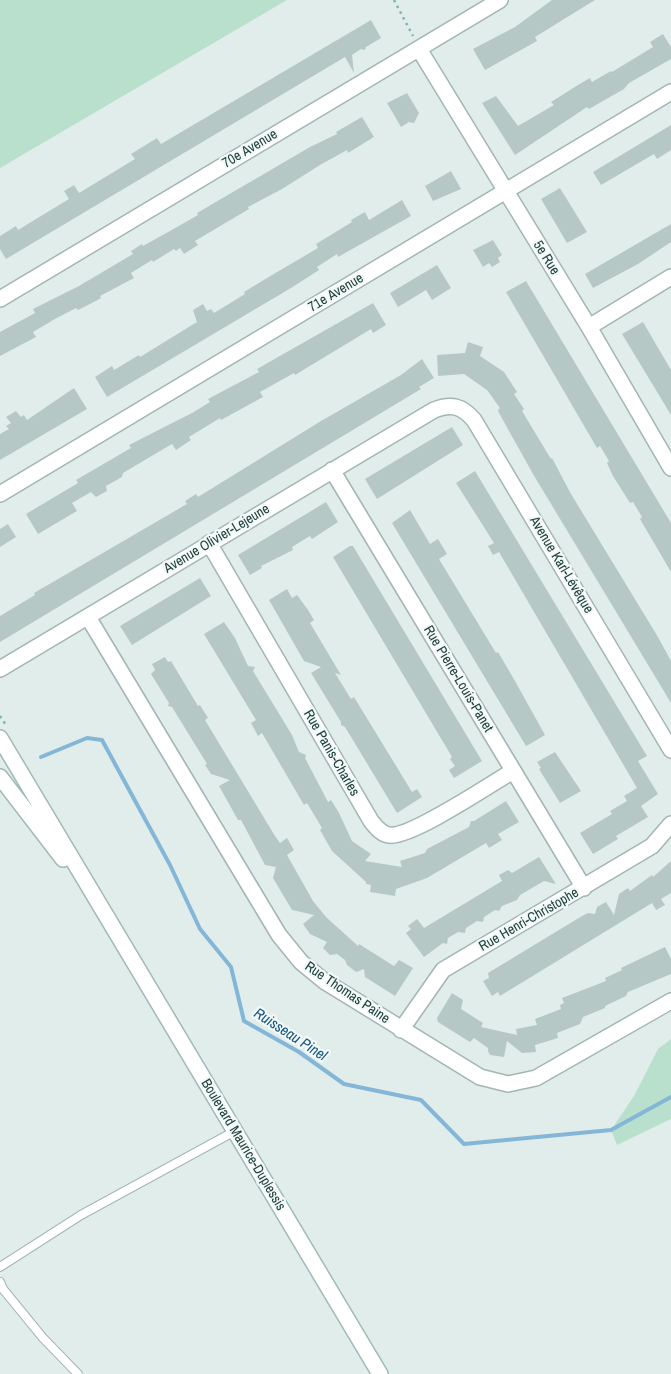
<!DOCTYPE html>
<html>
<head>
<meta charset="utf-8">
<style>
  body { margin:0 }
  canvas { display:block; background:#e1edeb }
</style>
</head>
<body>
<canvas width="671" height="1374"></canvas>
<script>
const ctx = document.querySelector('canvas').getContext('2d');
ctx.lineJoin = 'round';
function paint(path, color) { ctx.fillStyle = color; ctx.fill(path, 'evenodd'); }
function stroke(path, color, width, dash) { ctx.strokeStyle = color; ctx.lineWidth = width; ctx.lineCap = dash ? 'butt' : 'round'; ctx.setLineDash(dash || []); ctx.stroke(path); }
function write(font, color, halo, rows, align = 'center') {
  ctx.font = font + ' "Archivo Narrow",sans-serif'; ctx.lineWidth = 4.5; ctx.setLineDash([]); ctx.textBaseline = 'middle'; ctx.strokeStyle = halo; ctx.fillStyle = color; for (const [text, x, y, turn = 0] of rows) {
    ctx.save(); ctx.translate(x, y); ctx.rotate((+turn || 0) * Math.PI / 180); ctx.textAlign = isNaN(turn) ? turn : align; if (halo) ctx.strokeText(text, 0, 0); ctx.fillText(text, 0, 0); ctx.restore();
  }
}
paint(new Path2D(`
  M0,0h287l-287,168z
  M671,1039v80l-54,26 -6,-15 23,-34 24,-47z`), '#b8e0cc');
stroke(new Path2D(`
  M41,757l46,-19 15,2 68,125 30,64 31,38 13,54 55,31 45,32 77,16 43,44 147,-14 60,-33`), '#84b6d7', 4);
paint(new Path2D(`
  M552,0h43l-60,37 2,4 -52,29 -12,-21 42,-22z
  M371,20l10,18 -15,9 -1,3 -4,-1 -9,6 2,18 -9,-16 -339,202 -6,-10v-13l16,-10 2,4 51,-31 -5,-8 10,-6 5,8 56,-34 -4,-5 26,-16 4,6z
  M663,34l8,13v12l-42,24 -5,6 -35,20 -2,-2 -72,48 -33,-52 14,-7 22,30 36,-21 -3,-3 27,-17 12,-7 2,4 19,-11 1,1 41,-25 -3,-5z
  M407,93l12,20 -5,10 -5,-1 -8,5 -14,-24z
  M362,117l12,20 -26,16 -1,-3 -27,15 -38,24 -34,18 1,2 -54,32 3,4 -14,9 -4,-6 -4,3 -2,-2 -21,13 -1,-2 -21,13 3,5 -34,18 1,2 -11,6 -12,6 -2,-2 -21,11 -22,13 3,5 -36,19v-24l35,-19 -2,-4 46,-23 54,-32 -2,-3 11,-7 1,2 34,-19 21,-12 -1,-2 113,-66 27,-13 -1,-2z
  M671,125v25l-14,9 -3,-5 -53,31 -8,-13z
  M451,171l10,18 -28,12 -8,-15z
  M560,188l27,44 -20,11 -26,-44z
  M402,200l9,16 -73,41 -1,-3 -20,13 2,3 -28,18 -184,109 -12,-20 17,-11 2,4 25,-15 1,2 57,-35 -4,-12 10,-6 4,7 4,-2 3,4 31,-19 -1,-2 23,-14 51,-30 -2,-4 36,-22 -1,-2 14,-8 4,8z
  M671,224v18l-33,22 -45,24 -8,-14z
  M493,240l9,15 -4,3 2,4 -8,5 -3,-4 -6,4 -10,-17z
  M437,265l14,23 -19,12 -6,-10 -28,17 -8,-14z
  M526,281l145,242v49l-31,-53 2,-2 -9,-15 -3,1 -17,-27 -6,-13 2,-2 -9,-15 -3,2 -91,-156z
  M373,303l13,22 -13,8 -2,-4 -76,46 -1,-2 -34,19 3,5 -42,23 -1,-2 -31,19 2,3 -15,10 -4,-6 -49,29 -1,4 -16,9 1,5 -11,6 -5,-5 -19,11 5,8 -39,23 -12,-20 52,-31 -2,-3 55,-32 -2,-3 63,-32 18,-11 -2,-3 51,-27 -2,-3z
  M643,322l28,48v45l-49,-81z
  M468,342l15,5 -3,9 24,16 13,20 -3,2 10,15 -2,2 29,48 1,-1 19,36 87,143 13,24v42l-138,-229 -34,-61 -1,-3 2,-2 -13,-18 -23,-16 -26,2 -1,-21 28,-2z
  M422,359l12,19 -15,9 2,2 -421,253v-26l35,-21 -1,-2 153,-89 -2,-3 11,-7 2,3 123,-76 80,-46z
  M74,388l13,21 -87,51v-26l9,-5 -3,-3 5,-3 -5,-6 10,-6 5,6 3,-2 3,5z
  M452,427l11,18 -86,54 -12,-20z
  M475,471l172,285 -9,5 20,33 -17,12 7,11 -32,19 2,3 -25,15 -13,-21 32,-19 -2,-3 17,-10 -3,-5 13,-8 -138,-236 -6,3 -5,-9 6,-3 -38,-60z
  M326,502l12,20 -26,17 -2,-3 -18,11 1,3 -32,16 1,2 -12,7 -12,-20z
  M410,510l20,34 8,-5 9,15 -8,5 57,94 2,-1 17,29 30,54 -17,10 -2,1 -134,-223z
  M8,524l8,13 -16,10v-18z
  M350,546h3l129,215 -28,17 -5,-8 6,-4 -5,-7 2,-2 -119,-200z
  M200,578l11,18 -79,49 -12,-19z
  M287,589l5,9 5,-3 11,15 6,10 -4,3 31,52 -6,-2 16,26 3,-2 58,95 5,-3 5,8 -25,16 -52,-86 -4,-2v-3l-30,-49 10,-6 -17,-6 -35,-61z
  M224,622l11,16 13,28 7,1 -2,4 39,64 7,17 7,3 -1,3 23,44 3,-2 8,13 13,28 19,13 -6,7 37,6 -2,-6 25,-8 2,-4 42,-22 2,-6h3l32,-20 13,21 -21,12 4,6 -13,8 -3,-5 -59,35 -31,11 -1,7 -25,-4 1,-7 -5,-1v-2l-34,-31 -12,-21 2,-2 -15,-25 -3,2 -42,-72 -4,3 -7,-13 5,-3 -52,-86z
  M165,657l3,5 3,-1 27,45 2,-1 8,13 -3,2 70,116 5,7 7,-5 7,12 -7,5 26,46 13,16 32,29 1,-2 35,22 5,-6 14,8 -18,28 -30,-19 -1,-8 -8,3 -9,-7 -2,-5 -8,-6 -7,1 -7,-7 4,-6 -17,-8 -7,-10 11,-9 -22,-5 -19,-32 3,-11 -11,-2 -24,-45h-3l-19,-34 11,-6 -19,-6 -6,-9 2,-1 -35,-57 -4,-1 1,-3 -18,-29 4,-4 -3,-6z
  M555,752l26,39 -21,12 -21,-34 2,-1 -4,-6z
  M539,857l17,27 -12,-3 -24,14 -3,5 -15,6 -3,5 -4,-1 -11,7 -1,5 -6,-1 -11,7 -1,5 -7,-1 -10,6 -1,6 -4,-1 -19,14 -18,-24 5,-4 -3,-3 9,-7 7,9 78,-47 -3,-6 9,-5 4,3z
  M671,861v32l-10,6 4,6 -9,5 -4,-7 -152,93 -2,-4 -6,4 -9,-15 6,-3 -1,-5 94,-57 6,-3 7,1 2,-7 9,-5 8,13 5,-21 9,-6 2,3 22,-16 1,2z
  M665,947l6,12v15l-43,18 -2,4 -21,10v2l-22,9 -3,7 -23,9 1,5 -23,7 1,7 -14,1 -15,-12 -3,16 -14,-2 -2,-4v-3l-14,-10 -4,4 -32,-20 -1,-4 15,-25 11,7 -2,9 22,14 -2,4 36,8 -1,-6 21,-4 -2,-6 26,-10 -1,-4 4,-2 -2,-5 44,-17 -1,-3 17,-8 -1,-2z`), '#b6c8c5');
const lane = new Path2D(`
  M0,1267l81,-52 154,-84
  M0,1282l3,7 40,49 35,36`);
const street = new Path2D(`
  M419,49l170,278 82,141
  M0,299l500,-299
  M589,327l82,-50
  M332,470l252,418
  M0,494l671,-402
  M209,543l162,278c5,6 10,13 18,14 20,4 102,-51 124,-64
  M88,617l191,318 22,27 23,19 156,96 28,7 28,-6 135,-77
  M0,669l434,-259c17,-7 28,-4 40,10l197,330
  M401,1030l42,-60 209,-124 19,-22`);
const secondary = new Path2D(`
  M0,738l380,636
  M0,777l63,82`);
stroke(lane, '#a3b5b4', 10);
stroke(street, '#a3b5b4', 18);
stroke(secondary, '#9fbab7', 18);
stroke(new Path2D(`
  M394,0l19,36
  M0,716l6,9`), '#7fb3af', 2.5, [2.5, 4]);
stroke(lane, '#fff', 8);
stroke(street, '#fff', 15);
stroke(secondary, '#fff', 15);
write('14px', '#203f3f', '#f2f9f7', [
  ["70e Avenue",250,149,-31],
  ["5e Rue",546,258,58],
  ["71e Avenue",336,293,-31],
  ["Avenue Olivier-Lejeune",217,539,-31],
  ["Avenue Karl-Lévêque",561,565,59],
  ["Rue Pierre-Louis-Panet",458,679,59],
  ["Rue Panis-Charles",331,753,60],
  ["Rue Henri-Christophe",529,920,-30],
  ["Rue Thomas Paine",347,993,34],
  ["Boulevard Maurice-Duplessis",243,1145,59]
]);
write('italic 15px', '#155581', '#f2f9f7', [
  ["Ruisseau Pinel",290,1035,33]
]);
</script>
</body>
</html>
